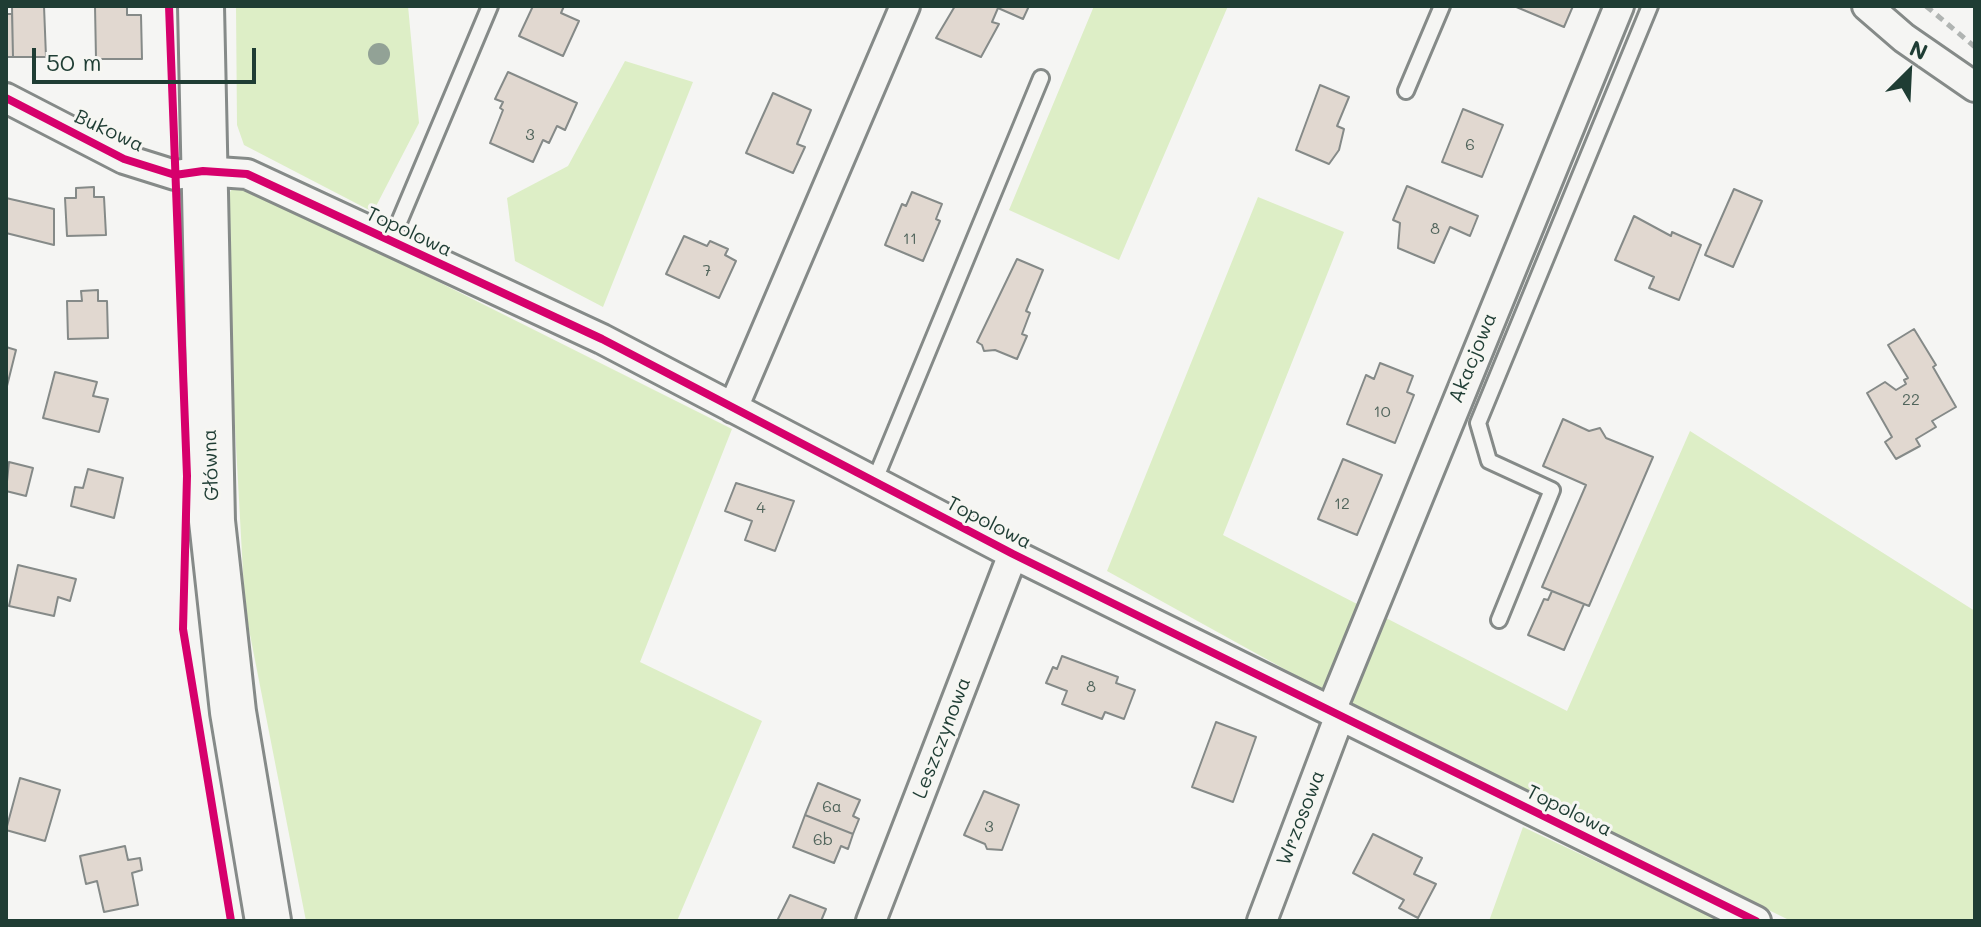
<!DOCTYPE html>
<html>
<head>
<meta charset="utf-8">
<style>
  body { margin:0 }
  #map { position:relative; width:1981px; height:927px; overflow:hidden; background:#f5f5f3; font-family:Mali,sans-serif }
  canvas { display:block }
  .frame { position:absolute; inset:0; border:8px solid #1f3d34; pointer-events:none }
  .north { position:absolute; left:1869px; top:32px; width:80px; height:80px; -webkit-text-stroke:6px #f6f6f2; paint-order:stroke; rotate:24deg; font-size:22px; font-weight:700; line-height:32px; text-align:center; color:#1f3d34 }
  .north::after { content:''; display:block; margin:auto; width:28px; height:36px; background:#1f3d34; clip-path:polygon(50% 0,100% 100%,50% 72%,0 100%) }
  .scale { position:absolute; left:32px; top:48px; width:224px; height:36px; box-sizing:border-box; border:4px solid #1f3d34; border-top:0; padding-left:10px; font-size:24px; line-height:28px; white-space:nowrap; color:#1f3d34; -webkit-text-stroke:6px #f6f6f2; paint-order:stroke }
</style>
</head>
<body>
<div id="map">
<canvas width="1981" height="927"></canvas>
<div class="frame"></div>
<div class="north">N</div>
<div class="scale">50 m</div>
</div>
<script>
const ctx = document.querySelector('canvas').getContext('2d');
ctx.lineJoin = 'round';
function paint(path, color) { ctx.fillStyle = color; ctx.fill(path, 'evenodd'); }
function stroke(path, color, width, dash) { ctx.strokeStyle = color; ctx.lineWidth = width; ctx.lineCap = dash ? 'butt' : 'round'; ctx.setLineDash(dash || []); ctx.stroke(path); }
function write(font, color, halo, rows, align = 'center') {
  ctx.font = font + ' Mali,sans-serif'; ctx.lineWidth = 6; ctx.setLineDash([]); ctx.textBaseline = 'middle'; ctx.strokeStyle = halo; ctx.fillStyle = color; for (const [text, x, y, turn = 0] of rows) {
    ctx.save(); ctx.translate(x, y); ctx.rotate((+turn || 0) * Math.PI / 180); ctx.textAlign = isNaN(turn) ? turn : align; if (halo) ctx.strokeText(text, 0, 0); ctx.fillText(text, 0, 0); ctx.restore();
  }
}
paint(new Path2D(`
  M236,6h172l11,117 -46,89 -129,-67 -7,-20z
  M1094,6h134l-109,254 -110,-50z
  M625,61l68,21 -90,225 -88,-46 -8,-63 61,-32z
  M243,184l489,245 -92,233 122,59 -85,200h-371l-61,-312 -22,-400 8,-19z
  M1258,197l86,35 -121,303 136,70 -33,87 -219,-121z
  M1690,431l285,180v310h-184l-440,-216 35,-87 181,93z
  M1523,827l199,94h-233z`), '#ddeec6');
const building = new Path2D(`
  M12,6h32l2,51h-33z
  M95,6h32v9h14l1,44h-46z
  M533,6h31l-3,7 18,8 -16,35 -44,-20z
  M955,6h74l-6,13 -25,-11 -6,14 7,2 -18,33 -45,-19z
  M1514,6h59l-9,21z
  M6,14h6l1,43h-7z
  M508,72l69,31 -12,27 -8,-4 -8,17 -6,-3 -10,22 -43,-19 13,-33 -3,-2 3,-6 -8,-3z
  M1320,85l29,12 -12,29 7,3 -5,21 -10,14 -33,-14z
  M773,93l38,17 -14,34 8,3 -12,26 -47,-20z
  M1463,109l40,16 -21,52 -40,-15z
  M1407,186l71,30 -8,20 -20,-9 -16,36 -36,-15 2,-25 -7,-3z
  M94,187v10h10l2,38 -39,1 -2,-38h11v-10z
  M1734,189l28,12 -29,66 -28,-12z
  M912,192l30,12 -6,15 4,2 -17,40 -38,-16 17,-41 4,2z
  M6,198l48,11v36l-48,-12z
  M1634,216l37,20 1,-4 29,13 -22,55 -30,-12 5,-11 -39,-17z
  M684,236l23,10 3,-5 18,8 -3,6 11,6 -17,37 -53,-24z
  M1017,259l26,11 -17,41 4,2 -8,21 5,2 -10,23 -22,-9 -11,1 -2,-6 -5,-3z
  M98,290v11h9l1,37 -40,1 -1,-38h15l-1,-10z
  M1914,329l22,36 -3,2 23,40 -24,14 4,6 -20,12 4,7 -24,13 -11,-17 7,-5 -25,-44 18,-11 11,8 10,-6 -2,-4 4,-2 -20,-33z
  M6,347l10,3 -10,40z
  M1380,363l33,13 -6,16 7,3 -19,48 -48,-19 19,-49 8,4z
  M55,372l42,10 -4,14 15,3 -9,33 -56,-14z
  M1563,419l26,12 11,-3 6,10 47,19 -64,149 -47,-19 44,-102 -43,-19z
  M1343,459l39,16 -25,60 -39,-16z
  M9,462l24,6 -7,28 -20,-5z
  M88,469l35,9 -9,40 -43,-12 4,-19 8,1z
  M736,483l58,18 -19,50 -30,-11 7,-19 -27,-10z
  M18,565l58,14 -6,22 -12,-4 -4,19 -45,-10z
  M1552,591l32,13 -20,46 -36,-15 16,-36 4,1z
  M1062,656l56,21 -2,6 19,7 -11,29 -19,-7 -3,7 -40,-15 5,-13 -21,-8 7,-16 4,2z
  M1216,722l40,15 -23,65 -41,-15z
  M20,778l40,12 -15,51 -39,-11z
  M818,783l42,17 -7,16 6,3 -6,15 -48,-19z
  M984,791l35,14 -17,45 -15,-1 -2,-5 -21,-9z
  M805,815l48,19 -5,15 -7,-3 -7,17 -41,-16z
  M1373,834l49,24 -8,16 22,10 -18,34 -19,-10 5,-8 -51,-27z
  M125,846l3,14 12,-2 2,12 -10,3 6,32 -34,7 -7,-31 -11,3 -6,-28z
  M790,895l36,14 -5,12h-44z`);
paint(building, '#e1d8d0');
stroke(building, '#858a88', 2);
const service = new Path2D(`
  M1406,91l36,-85
  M391,241l99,-235
  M874,482l167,-404
  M1499,620l53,-130 -63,-29 -11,-38 172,-417`);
const minor = new Path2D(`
  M1867,6l37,32 71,49
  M6,98l118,61 51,16 28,-4 44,3 355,165 411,215 743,367
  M733,408l172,-402
  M1331,711l288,-705
  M871,921l142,-367
  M1262,921l78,-206`);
const primary = new Path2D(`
  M201,6l11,515 21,191 35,209`);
stroke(service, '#858a88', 20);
stroke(minor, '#858a88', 34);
stroke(primary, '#858a88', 50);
stroke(new Path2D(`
  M1926,6l49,41`), '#b0b4b2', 5, [8, 6]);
stroke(service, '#f5f5f3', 14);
stroke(minor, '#f5f5f3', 28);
stroke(primary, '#f5f5f3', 44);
stroke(new Path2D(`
  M169,6l18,470 -4,153 48,292
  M6,98l118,61 51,16 28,-4 44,3 355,165 411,215 743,367`), '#d6006c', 8);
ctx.fillStyle = '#92a296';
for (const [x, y] of [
  [379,54]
]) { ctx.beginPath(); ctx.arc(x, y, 11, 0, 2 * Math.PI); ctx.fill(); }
write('16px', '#50645b', null, [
  ["3",530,135],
  ["6",1470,145],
  ["8",1435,229],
  ["11",910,239],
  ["7",707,271],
  ["22",1911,400],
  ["10",1382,412],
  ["12",1342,504],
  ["4",761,508],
  ["8",1091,687],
  ["6a",832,807],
  ["3",989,827],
  ["6b",823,840]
]);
write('20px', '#1f3d34', '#f6f6f2', [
  ["Bukowa",109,131,25],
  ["Topolowa",409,232,25],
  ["Akacjowa",1473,358,-68],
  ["Główna",211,465,-92],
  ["Topolowa",989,523,27],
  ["Leszczynowa",942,738,-69],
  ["Topolowa",1569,811,26],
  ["Wrzosowa",1301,818,-69]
]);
</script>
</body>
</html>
